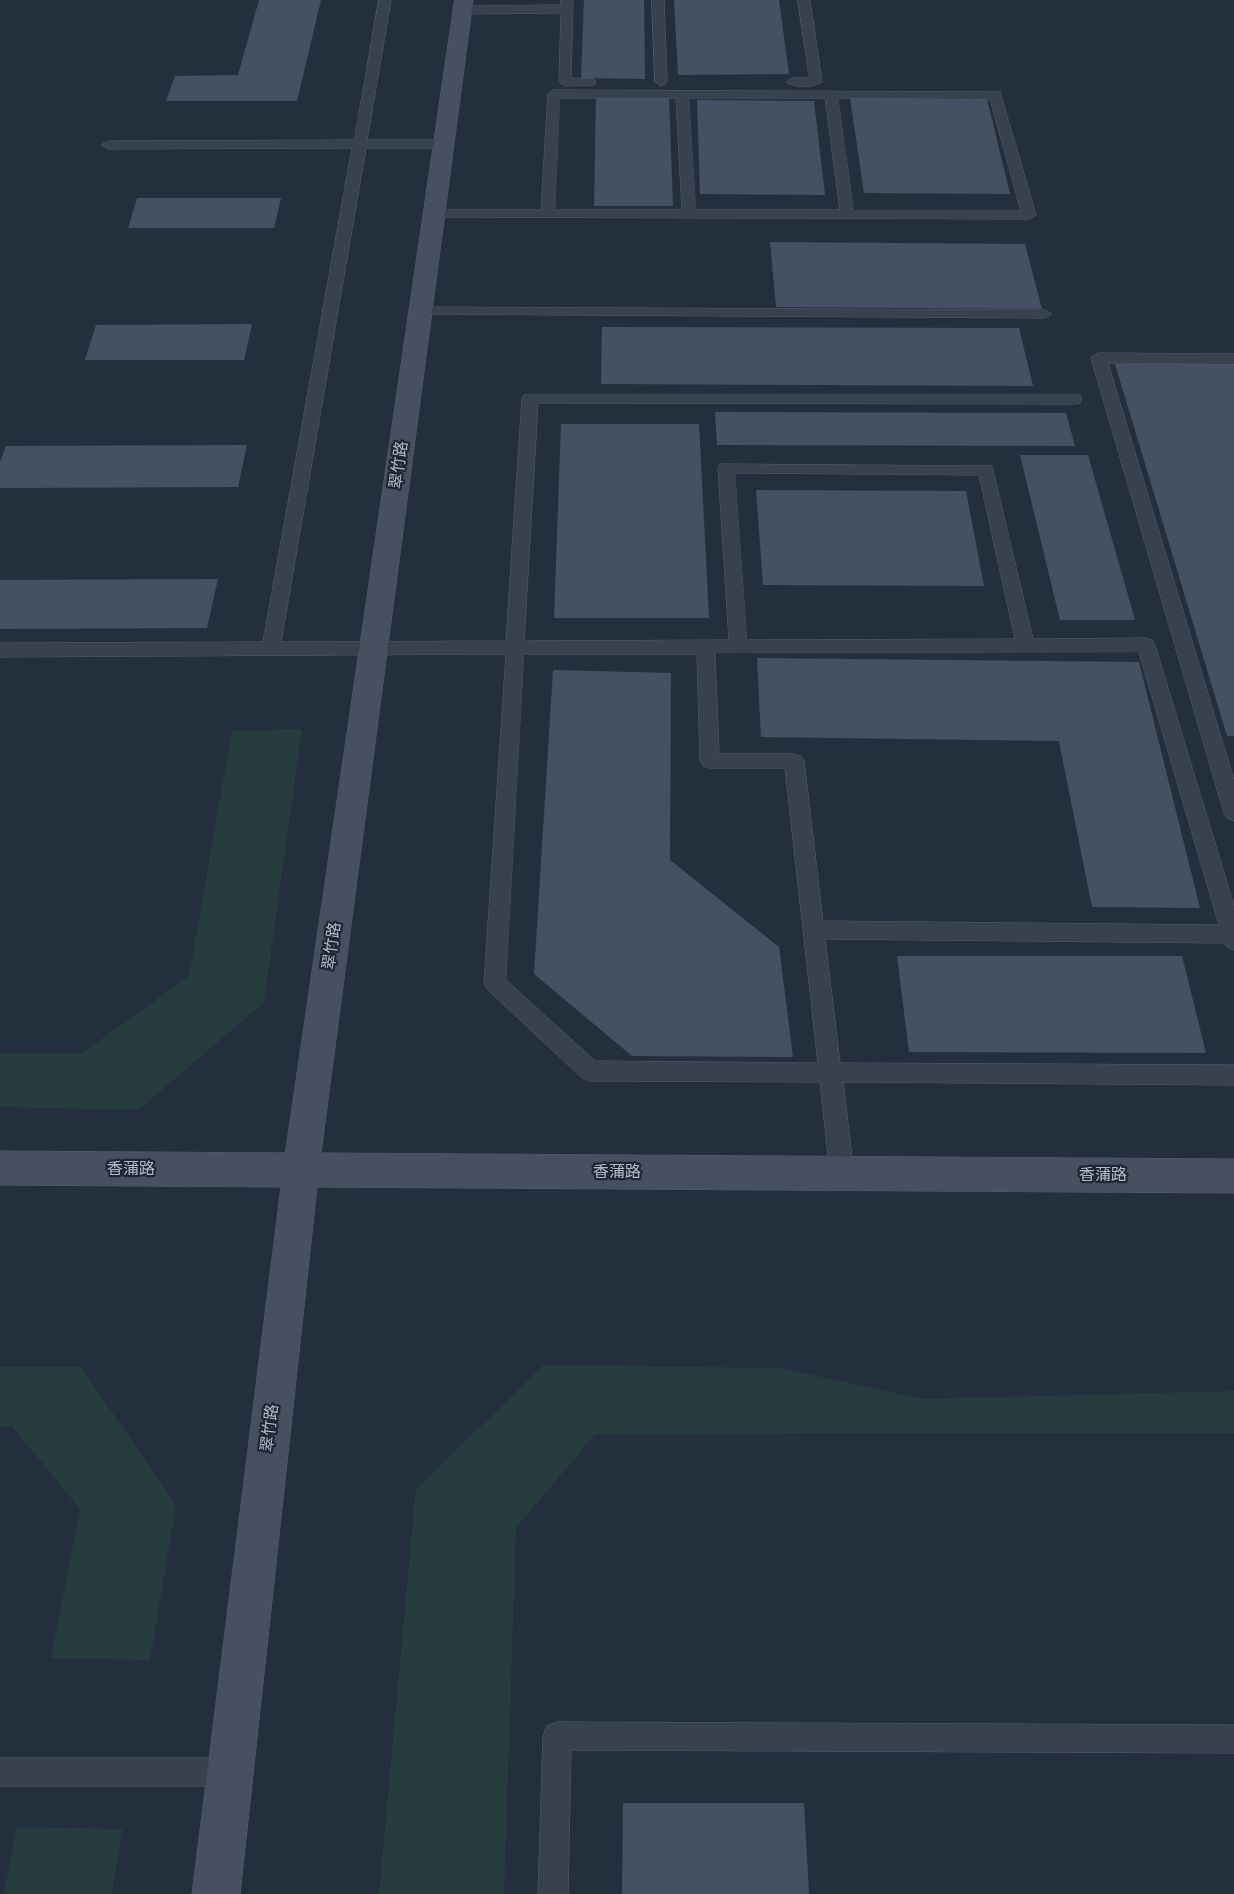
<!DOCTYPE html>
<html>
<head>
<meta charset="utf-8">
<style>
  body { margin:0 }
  canvas { display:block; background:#242f3e }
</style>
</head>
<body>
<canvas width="1234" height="1894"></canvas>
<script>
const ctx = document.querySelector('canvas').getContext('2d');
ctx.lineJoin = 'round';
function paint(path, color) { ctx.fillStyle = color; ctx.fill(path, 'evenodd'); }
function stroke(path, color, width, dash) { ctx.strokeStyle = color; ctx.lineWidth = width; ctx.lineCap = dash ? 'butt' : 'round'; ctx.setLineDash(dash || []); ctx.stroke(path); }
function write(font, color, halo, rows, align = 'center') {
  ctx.font = font + ' Inter,"Noto Sans SC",sans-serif'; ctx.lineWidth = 4.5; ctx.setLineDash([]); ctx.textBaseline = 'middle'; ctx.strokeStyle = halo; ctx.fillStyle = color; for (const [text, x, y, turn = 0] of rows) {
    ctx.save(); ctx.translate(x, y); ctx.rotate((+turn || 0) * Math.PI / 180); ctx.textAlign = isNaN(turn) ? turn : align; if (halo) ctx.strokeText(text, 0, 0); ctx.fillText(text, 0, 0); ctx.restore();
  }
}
paint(new Path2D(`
  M302,729l-38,273 -126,108 -138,-3v-53h81l108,-78 43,-245z
  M544,1365l236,3 143,31 311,-8v42l-639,1 -79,94 -12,366h-125l37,-405z
  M0,1367h81l95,138 -26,155 -99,-2 29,-149 -68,-83h-12z
  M17,1827l105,2 -10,65h-108z`), '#263c3f');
paint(new Path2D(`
  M259,0h62l-24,101h-131l9,-25 63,-1z
  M584,0h60l1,79 -64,-1z
  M674,0h105l10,74 -111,1z
  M596,98h73l4,108h-79z
  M850,98l137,1 23,95 -146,-1z
  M697,100l117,1 11,94 -125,-1z
  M137,198h144l-7,30h-146z
  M770,242l255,2 17,65 -266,-2z
  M252,324l-8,36h-159l11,-35z
  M602,327l417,1 14,58 -432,-2z
  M1115,364h119v372h-7z
  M715,412l351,1 9,33 -358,-1z
  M561,424h138l10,194h-155z
  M247,445l-9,42 -238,1v-26l6,-16z
  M1020,455h68l47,165h-75z
  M756,490l210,1 18,95 -221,-1z
  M218,579l-11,49 -207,1v-49z
  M757,658l382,4 61,246 -108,-1 -33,-166 -298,-4z
  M553,670l118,3 -1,187 109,87 14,110 -161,-1 -98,-82z
  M897,956h285l24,97 -297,-1z
  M623,1803h181l5,91h-187z`), '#455162');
const lane = new Path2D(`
  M379,0h12l-24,140h77l7,4 -7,4h-78l-85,494 225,-1 16,-243 2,-3h556l2,4 -2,4 -6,1 -536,-1 -14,238 205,-1 -11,-172 2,-4 272,2 41,173 113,-1 6,2 3,5 79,261v44l-7,-3 -3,-4 -399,-4 15,124 394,2v20l-391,-3 11,92 -4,8 -8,3 -8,-3 -4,-8 -10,-92 -230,-1 -8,-3 -95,-89 -3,-6 22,-329 -506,3v-14l263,-1 89,-494 -244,1 -7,-4 7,-4 246,-1zM735,473l244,2 36,164 -268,1zM1139,652l80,273 -396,-4 -19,-160 -3,-5 -7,-2h-75l-4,-101zM524,654h173l3,107 3,5 7,2h75l33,295 -223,-2 -89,-81z
  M561,0h12l-2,78 23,1 2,3 -2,3 -29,1 -6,-4 2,-69 -99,1 -6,-4 6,-4 99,-1z
  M652,0h12l3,82 -6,4 -6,-4z
  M798,0h12l12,82c-8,6 -28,6 -36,0l6,-4h17z
  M554,90l446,2 36,123 -7,4 -601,-2 -2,-3 7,-4h108l7,-116zM560,98h116l6,112h-127zM689,98h136l15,112h-144zM838,98l152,1 31,112h-167z
  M420,307l625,3 7,4 -7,4 -630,-4 -2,-3z
  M1099,353l135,1v10l-126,-1 126,417v41l-7,-3 -3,-5 -133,-455z
  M557,1722l677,3v28l-663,-3 -3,144h-30l5,-158 4,-10z
  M0,1758h230l10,4 4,10 -4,10 -10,4h-230z`);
const secondary = new Path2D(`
  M455,0h18l-152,1153 913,6v34l-917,-6 -77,707h-48l89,-707 -281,-2v-34l285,2z`);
stroke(lane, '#565f6c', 1);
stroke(secondary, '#565f6c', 1);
paint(lane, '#38414e');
paint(secondary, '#465061');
write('16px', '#b4bcc9', '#1d2633', [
  ["翠竹路",399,465,-82],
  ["翠竹路",332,946,-82],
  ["香蒲路",131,1169],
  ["香蒲路",617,1172],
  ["香蒲路",1103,1175],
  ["翠竹路",270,1428,-83]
]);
</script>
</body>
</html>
